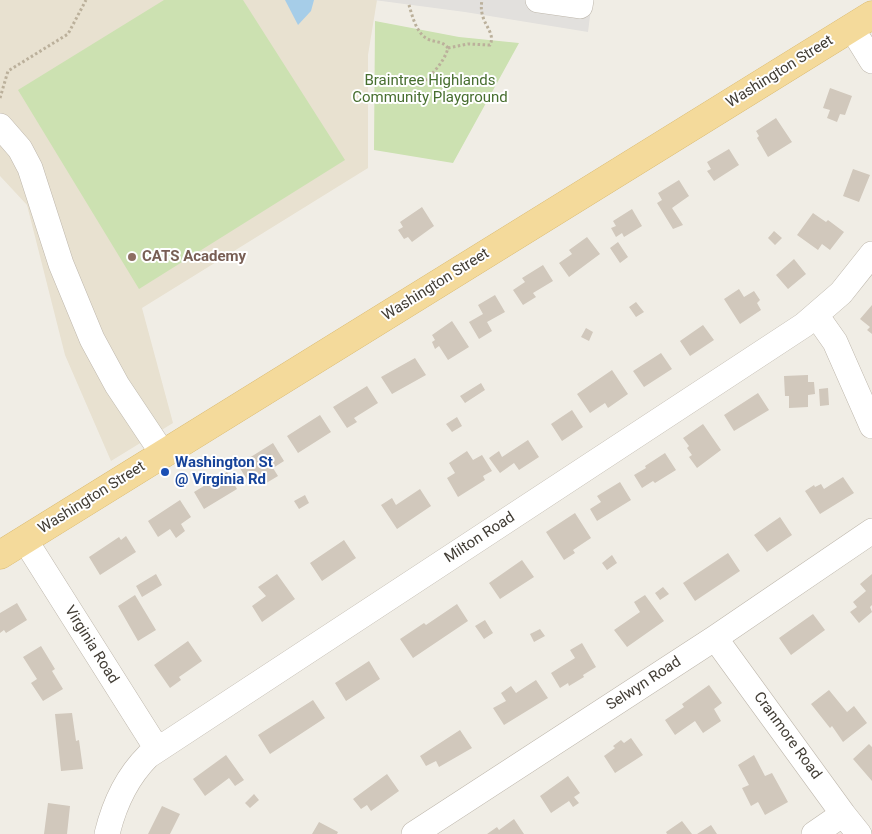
<!DOCTYPE html>
<html>
<head>
<meta charset="utf-8">
<style>
  body { margin:0 }
  canvas { display:block; background:#f0ede5 }
</style>
</head>
<body>
<canvas width="872" height="834"></canvas>
<script>
const ctx = document.querySelector('canvas').getContext('2d');
ctx.lineJoin = 'round';
function paint(path, color) { ctx.fillStyle = color; ctx.fill(path, 'evenodd'); }
function stroke(path, color, width, dash) { ctx.strokeStyle = color; ctx.lineWidth = width; ctx.lineCap = dash ? 'butt' : 'round'; ctx.setLineDash(dash || []); ctx.stroke(path); }
function write(font, color, halo, rows, align = 'center') {
  ctx.font = font + ' Roboto,sans-serif'; ctx.lineWidth = 4; ctx.setLineDash([]); ctx.textBaseline = 'middle'; ctx.strokeStyle = halo; ctx.fillStyle = color; for (const [text, x, y, turn = 0] of rows) {
    ctx.save(); ctx.translate(x, y); ctx.rotate((+turn || 0) * Math.PI / 180); ctx.textAlign = isNaN(turn) ? turn : align; if (halo) ctx.strokeText(text, 0, 0); ctx.fillText(text, 0, 0); ctx.restore();
  }
}
paint(new Path2D(`
  M0,0h377l-9,55v113l-226,140 31,115 -62,38 -46,-106 -38,-150 -27,-29z`), '#e8e1d0');
paint(new Path2D(`
  M164,0h79l102,160 -206,129 -121,-199z
  M375,21l84,16 60,6 -66,120 -79,-13z`), '#cce1b1');
paint(new Path2D(`
  M374,0h218l-4,32 -123,-20z`), '#e2e0dd');
paint(new Path2D(`
  M285,0h29l-3,11 -13,14z`), '#a6cde8');
paint(new Path2D(`
  M830,88l22,8 -7,19 -5,-1 -3,8 -10,-4 3,-8 -7,-2z
  M776,118l16,24 -24,15 -11,-19 2,-2 -3,-5z
  M729,149l10,16 -25,16 -7,-10 4,-2 -4,-7z
  M853,169l17,6 -11,27 -16,-6z
  M679,180l10,16 -17,12 11,17 -10,4 -16,-26 5,-3 -4,-7z
  M422,207l12,19 -22,16 -4,-5 -4,2 -6,-9 5,-3 -3,-5z
  M632,209l10,17 -18,11 -2,-4 -6,4 -5,-9 5,-2 -3,-5z
  M813,213l13,9 2,-2 16,12 -14,18 -8,-6 -4,6 -21,-15z
  M774,231l8,7 -7,7 -7,-7z
  M587,237l13,17 -31,23 -10,-14 13,-9 -3,-4z
  M618,242l10,15 -8,6 -10,-15z
  M794,259l12,15 -18,15 -12,-14z
  M543,265l10,16 -20,12 3,4 -13,8 -10,-15 12,-8 -3,-4z
  M739,289l5,8 10,-6 6,9 -3,3 4,7 -21,14 -16,-25z
  M495,295l10,17 -18,10 5,9 -13,8 -10,-17 14,-8 -5,-9z
  M636,302l8,10 -8,5 -7,-10z
  M872,305v29l-5,-4 3,-3 -10,-8z
  M452,321l17,26 -21,13 -9,-14 -4,3 -3,-7 3,-2 -3,-5z
  M703,325l11,15 -24,16 -10,-15z
  M586,328l7,4 -4,9 -8,-4z
  M661,353l11,16 -28,18 -11,-16z
  M415,358l11,17 -34,19 -11,-17z
  M612,370l16,24 -20,14 -3,-5 -15,10 -13,-19z
  M808,375v7h6l1,12 -7,1v12l-19,1v-12h-4l-1,-20z
  M481,383l4,7 -20,13 -5,-7z
  M367,386l11,17 -24,15 3,4 -10,6 -14,-21z
  M828,388l1,17 -9,1 -1,-17z
  M758,393l11,17 -35,21 -10,-16z
  M572,410l11,17 -21,14 -11,-17z
  M320,415l11,17 -33,21 -11,-17z
  M457,417l5,9 -10,6 -6,-8z
  M703,424l18,26 -24,18 -8,-11 3,-2 -5,-7 2,-2 -6,-8z
  M528,440l11,17 -20,13 -5,-7 -14,10 -11,-15 10,-7 3,6z
  M273,443l11,18 -11,7 5,8 -15,9 -3,-5 -9,6 -13,-21z
  M467,451l6,9 9,-5 10,16 -9,5 2,4 -27,17 -11,-19 8,-5 -6,-10z
  M665,453l11,17 -21,13 -2,-2 -11,7 -8,-13 12,-7 -1,-2z
  M227,472l10,17 -33,20 -10,-17z
  M843,477l11,16 -34,21 -15,-23 9,-6 1,2 6,-3 3,5z
  M620,482l11,18 -34,21 -7,-12 11,-7 -4,-6z
  M420,489l11,17 -34,23 -16,-24 11,-7 4,7z
  M305,495l4,8 -10,6 -5,-8z
  M180,500l11,17 -10,7 4,7 -9,7 -6,-9 -12,8 -10,-16z
  M575,513l16,25 -18,12 2,3 -11,7 -18,-28z
  M780,517l12,18 -25,17 -13,-17z
  M126,536l10,16 -36,23 -11,-18 30,-20 2,3z
  M344,540l12,18 -34,23 -12,-18z
  M728,553l12,18 -45,30 -12,-18z
  M612,555l5,8 -10,7 -5,-7z
  M522,560l12,17 -34,22 -11,-16z
  M156,574l6,11 -20,12 -6,-11z
  M277,574l18,25 -33,23 -10,-16 14,-10 -8,-9z
  M872,574v31l-2,2 2,5 -13,11 -9,-11 7,-5 -4,-5 13,-11 -6,-7z
  M663,587l6,7 -9,6 -5,-7z
  M135,595l21,35 -18,11 -20,-35z
  M645,595l19,26 -37,26 -13,-17 26,-18 -6,-10z
  M17,603l10,17 -21,13 -2,-3 -4,3v-20z
  M457,604l11,17 -55,37 -13,-19 24,-16 2,2z
  M813,614l12,16 -34,25 -12,-17z
  M485,620l8,13 -9,6 -9,-13z
  M540,629l5,7 -11,6 -4,-8z
  M188,641l14,20 -23,16 2,3 -11,8 -16,-23z
  M582,643l14,24 -13,8 1,2 -15,9 -1,-3 -8,5 -9,-15 24,-15 -5,-8z
  M41,646l14,23 -3,2 11,18 -20,12 -12,-18 6,-4 -14,-22z
  M369,661l11,18 -34,22 -11,-18z
  M536,680l12,18 -44,27 -11,-17 13,-7 -5,-8 10,-7 5,7z
  M709,685l13,18 -8,6 7,12 -18,12 -8,-12 -20,14 -10,-15 19,-13 -2,-3z
  M829,690l18,22 7,-6 13,17 -24,19 -11,-16 -2,2 -19,-24z
  M313,700l12,18 -55,36 -12,-19z
  M72,713l4,28 3,-1 4,29 -22,2 -6,-57z
  M460,730l12,18 -33,19 -3,-6 -10,5 -6,-10z
  M631,738l12,17 -28,18 -11,-17 11,-8 -2,-2 8,-6 3,3z
  M869,744l3,3v34l-19,-22z
  M226,755l18,25 -9,6 -6,-8 -24,18 -12,-17z
  M754,755l11,21 7,-3 16,29 -23,13 -7,-13 -7,4 -9,-18 7,-3 -11,-20z
  M387,774l12,17 -28,20 -4,-6 -6,4 -8,-10z
  M568,776l12,17 -6,4 5,6 -6,4 -4,-6 -18,12 -11,-17z
  M254,794l5,6 -9,8 -5,-5z
  M48,803l22,3 -3,28h-23z
  M162,806l18,8 -10,20h-22z
  M514,819l10,15h-37l10,-7 2,3z
  M682,821l10,13h-25l-1,-2z
  M319,822l19,10 -1,2h-25z
  M711,825l6,9h-20z`), '#d1c8bc');
const minor = new Path2D(`
  M538,0l42,6 1,-6
  M851,27l21,34
  M0,126l20,23 10,19 31,96 31,75 25,46 46,69
  M816,315l19,27 37,84
  M25,540l132,209
  M715,638l128,176 16,20
  M107,834c7,-29 20,-57 41,-78l656,-431 37,-32 31,-39
  M414,834l301,-196 157,-107
  M814,834l29,-20`);
const major = new Path2D(`
  M0,555l872,-540`);
stroke(minor, '#beb7ac', 26);
stroke(major, '#d7b76d', 29);
stroke(new Path2D(`
  M409,5c3,10 7,27 17,33 7,5 16,2 22,10 -4,15 -18,29 -30,38
  M448,48l20,-4 22,1c5,-10 -4,-18 -7,-28 -2,-6 -2,-11 -1,-17
  M0,98l8,-27 60,-37 18,-34`), '#bbb09b', 3, [2.5, 2.5]);
stroke(minor, '#fff', 25);
stroke(major, '#f4da9b', 28);
for (const [x, y, r, color] of [
  [132,257,5,"#8d6e63"],
  [165,472,5,"#1a4fb4"]
]) { const dot = new Path2D(); dot.arc(x, y, r, 0, 2 * Math.PI); ctx.fillStyle = color; ctx.fill(dot); stroke(dot, '#fff', 2); }
write('15px', '#423d35', '#fff', [
  ["Washington Street",780,72,-32],
  ["Washington Street",436,285,-32],
  ["Washington Street",92,498,-32],
  ["Milton Road",480,538,-33],
  ["Virginia Road",91,645,58],
  ["Selwyn Road",644,684,-33],
  ["Cranmore Road",787,736,54]
]);
write('15px', '#476e2f', '#fff', [
  ["Braintree Highlands",430,81],
  ["Community Playground",430,98]
]);
write('bold 15px', '#785e54', '#fff', [
  ["CATS Academy",142,257]
], 'left');
write('bold 15px', '#164399', '#fff', [
  ["Washington St",175,463],
  ["@ Virginia Rd",175,480]
], 'left');
</script>
</body>
</html>
